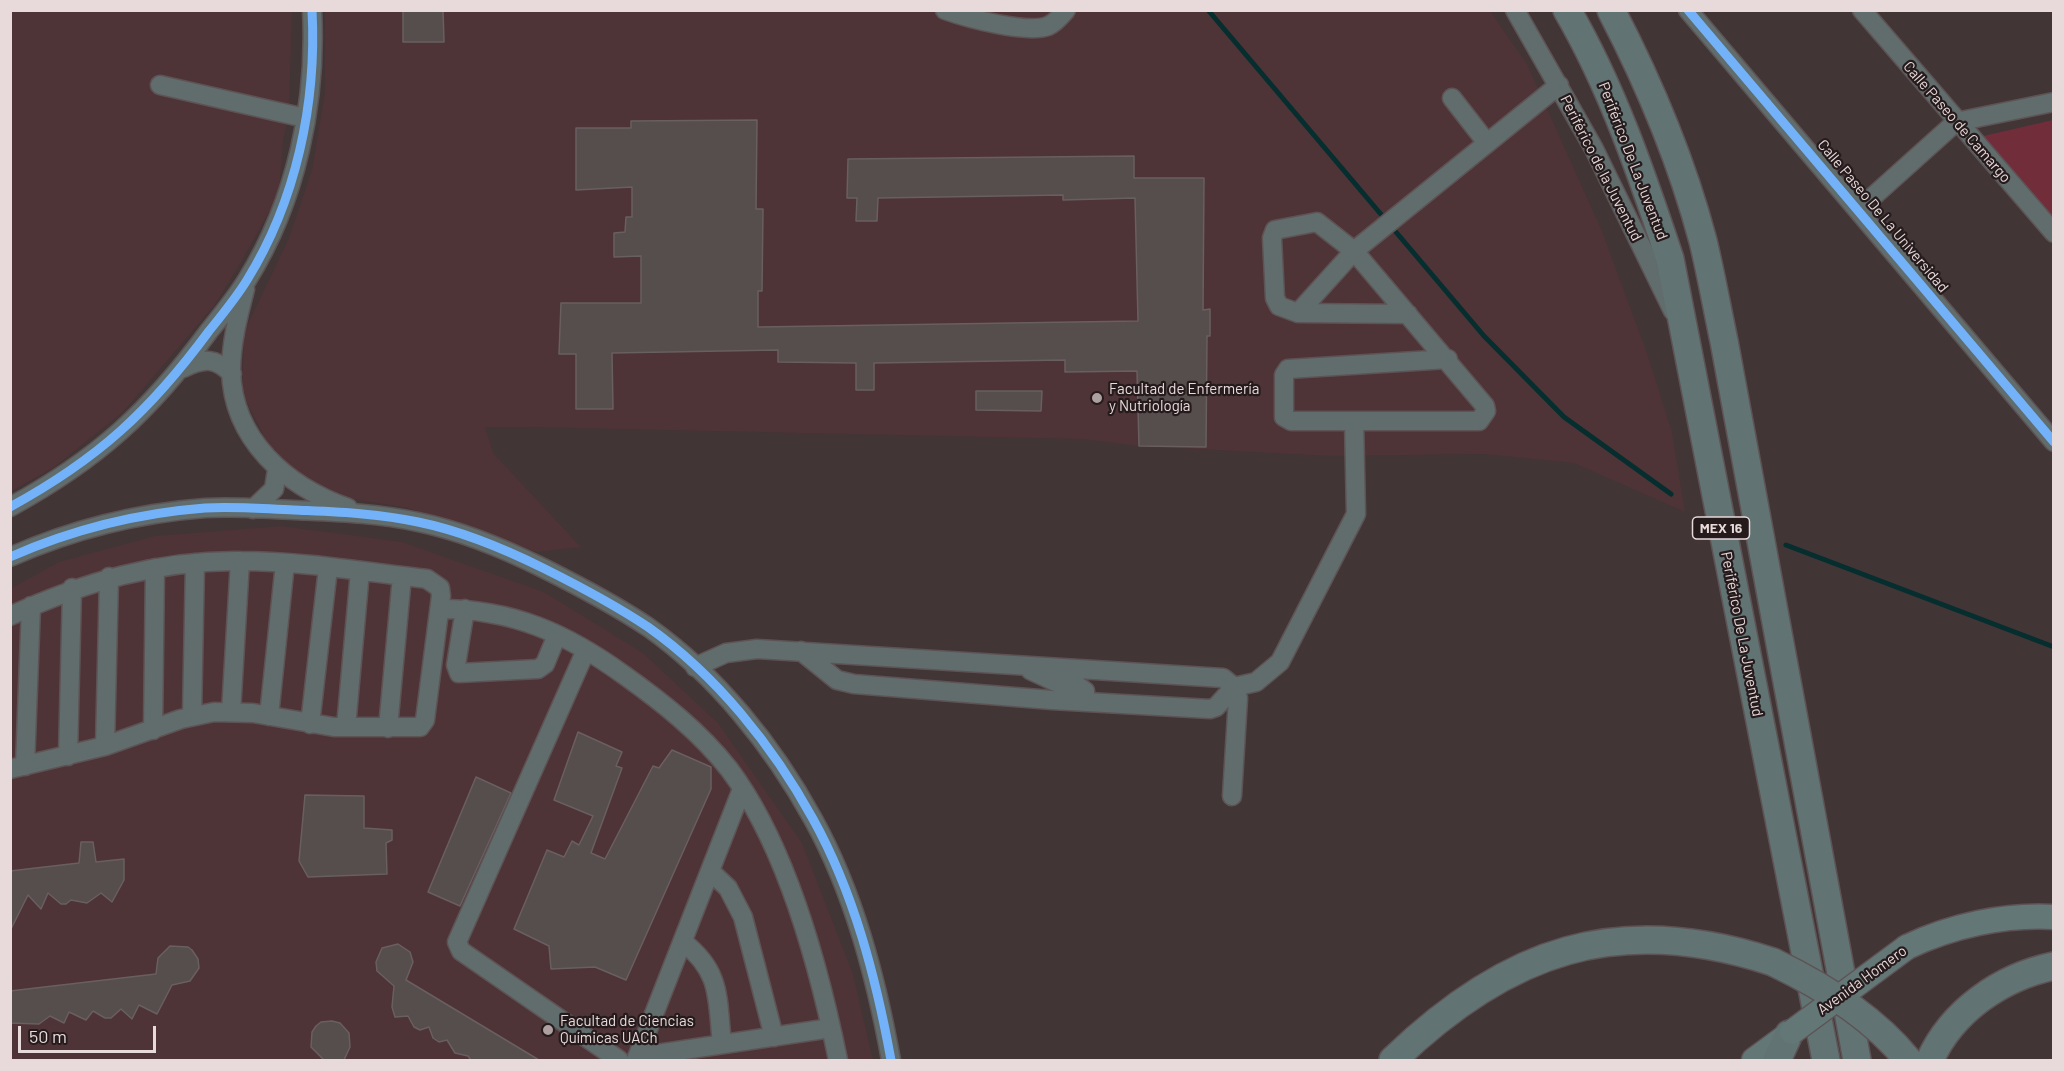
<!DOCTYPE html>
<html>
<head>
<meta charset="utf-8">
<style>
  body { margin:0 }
  #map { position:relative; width:2064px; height:1071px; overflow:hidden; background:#413536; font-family:Barlow,sans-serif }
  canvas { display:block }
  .frame { position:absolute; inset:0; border:12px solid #e8d9da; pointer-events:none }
  .scale { position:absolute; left:18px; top:1026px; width:138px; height:27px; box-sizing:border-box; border:3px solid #e8d9da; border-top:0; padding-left:8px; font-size:18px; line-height:21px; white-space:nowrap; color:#e8d9da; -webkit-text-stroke:4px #251b1c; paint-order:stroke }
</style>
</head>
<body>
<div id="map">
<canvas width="2064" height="1071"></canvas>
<div class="frame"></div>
<div class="scale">50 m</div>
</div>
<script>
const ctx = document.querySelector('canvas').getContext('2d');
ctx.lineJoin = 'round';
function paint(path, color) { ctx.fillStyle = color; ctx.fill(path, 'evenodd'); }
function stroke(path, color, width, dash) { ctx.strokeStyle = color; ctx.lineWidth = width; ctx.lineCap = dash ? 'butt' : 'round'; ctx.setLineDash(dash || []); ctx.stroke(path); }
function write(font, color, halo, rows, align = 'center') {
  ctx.font = font + ' Barlow,sans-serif'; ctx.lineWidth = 4.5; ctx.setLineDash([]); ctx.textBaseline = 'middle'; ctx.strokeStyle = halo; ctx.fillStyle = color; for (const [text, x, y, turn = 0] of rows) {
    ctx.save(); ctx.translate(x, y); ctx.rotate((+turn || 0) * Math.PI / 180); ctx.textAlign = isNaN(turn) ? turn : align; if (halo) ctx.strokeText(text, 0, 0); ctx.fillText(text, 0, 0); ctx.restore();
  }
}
paint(new Path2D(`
  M11,11h281l-3,101 -6,29 -4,53 -39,70 -26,42 -91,106 -70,56 -42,23z
  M325,11h1165l37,53 75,167 45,122 25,79 13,80 -111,-49 -91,-9 -153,2 -191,-10 -57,-7 -556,-12h-41l9,27 87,93 -44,5 -129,-44 -79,-13 -35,-18 -21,-23 -31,-61 2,-61 45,-94 23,-68 13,-78z
  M281,526l121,16 142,50 99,61 75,70 84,120 51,131 20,86h-862l-1,-471 49,-27 96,-26z`), '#4e3337');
paint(new Path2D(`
  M2053,120v105l-74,-88z`), '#722d3b');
stroke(new Path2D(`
  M1208,10l276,326 80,81 107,77
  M1786,545l268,102`), '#062e2e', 5);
const building = new Path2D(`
  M403,10h40l1,32h-41z
  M757,120l-1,89h7l-1,82h-4v36l380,-6 -3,-123 -72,2v-5l-185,3 -1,23h-21l1,-23h-10l1,-39 286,-3v22h70l-1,132 7,-1v27h-3l-1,111 -67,-1 -2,-75 -72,1v-12l-191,3v27h-18v-27l-78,-1v-12l-166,3 1,56h-37v-55h-17l2,-51h80v-47l-27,1v-24l11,-1 1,-15h6v-30l-56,3v-62h55v-7z
  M976,391h66l-1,20 -65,-1z
  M578,732l44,20 -6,14 6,2 -31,85 14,6 48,-93 6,2 13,-18 39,17v22l-85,191 -31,-13 -44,2 -2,-23 -35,-17 33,-79 17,7 8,-16 7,4 14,-29 -39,-16z
  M476,777l35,16 -51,113 -32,-14z
  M305,795l59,1v32l28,2v10l-6,3 1,31 -79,3 -9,-16z
  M81,842h12l3,20 28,-3v21l-12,22 -11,-9 -14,10 -16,-3 -5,4h-5l-13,-11 -7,16 -13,-14 -18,36v-60l69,-8z
  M398,944l12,8 3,10 -7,18 133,80h-68l-3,-4 -13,-3 -8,-13 -8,2 -6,-4 -4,-11 -9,3 -6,-3 -6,-11 -13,1 -3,-10 2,-21 -17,-15 -1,-9 6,-14z
  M170,946l18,1 4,3 6,9 1,9 -9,13 -18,4 -15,29 -18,-9 -7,14 -11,-10 -10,9h-6l-12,-7 -7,9 -17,-8 -5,11 -14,-7 -11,8 -29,-1v-32l146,-17 2,-16z
  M332,1021l8,2 9,10 1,14 -6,13h-20l-13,-13 1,-15 4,-6 5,-4z`);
paint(building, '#564d4d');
stroke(building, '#6a5f60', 1.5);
const minor = new Path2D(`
  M945,10c22,8 82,24 103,16 7,-3 13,-10 18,-16
  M1515,10l79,139 79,162
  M1688,10l366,432
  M1862,10l192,223
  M160,85l145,33
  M1452,98l35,45
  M1858,210l98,-88 98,-20
  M245,289c-7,27 -14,54 -14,82 2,69 55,115 117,137
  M1298,313l56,-62 205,-166
  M1408,314l-110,-1 -19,-7 -4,-8 -3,-60 3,-8 42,-8 37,29 131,155 1,5 -7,10h-188l-7,-4v-42l4,-6 160,-10
  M183,368c21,-10 32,-11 49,6
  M10,507c88,-48 140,-96 199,-176 13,-16 27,-33 38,-51 49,-79 70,-177 65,-270
  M253,509l21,-20 3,-19
  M10,557c61,-27 129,-44 195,-49 29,-2 60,1 89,2 42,2 82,3 124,12 44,9 87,27 127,47 36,18 70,36 103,58 68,48 125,119 165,192 41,74 63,159 78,241
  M440,609c72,0 126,24 184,66 38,27 76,57 105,94 58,77 90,198 109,291
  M465,609l-9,56 3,8 79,-4 7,-5 12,-29
  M10,616c74,-34 149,-56 230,-55 62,0 125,11 187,18l13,9 1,8 -16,124 -5,7h-86l-81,-14 -39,-1 -33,7 -76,27 -95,23
  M586,650l-129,292 4,9 158,109
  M801,651l36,29 17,4 198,16 158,9 6,-2 18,-20 22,-5 24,-20 76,-148 -2,-93
  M695,667l31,-14 31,-4 466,29 11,9 4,11 -6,98
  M1030,670l28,13 20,3 7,5v11
  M231,712l9,-151
  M192,716l3,-153
  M269,716l16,-153
  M310,724l18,-156
  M346,727l14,-156
  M388,728l14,-152
  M153,730l2,-162
  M105,746l4,-169
  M68,756l4,-168
  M25,766l6,-160
  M710,871l18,17 15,29 31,120
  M683,942c39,30 34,57 39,102
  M637,1057l194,-29
  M636,1060l106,-271`);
const major = new Path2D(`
  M1907,947c44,-21 97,-33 147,-30
  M1754,1060l38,-28`);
const highway = new Path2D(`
  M1567,10c45,77 75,165 103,249l156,801
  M1611,10c38,73 71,152 92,231 8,33 14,67 21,100l133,719
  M1393,1060c114,-110 225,-149 380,-98
  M1777,1060l12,-26
  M1930,1060c22,-49 71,-83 124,-94`);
stroke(minor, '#5e5354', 21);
stroke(major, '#5e5354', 27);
stroke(highway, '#5e5354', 30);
stroke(minor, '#616c6c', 18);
stroke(major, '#647777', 24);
stroke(highway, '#617373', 27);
const majorBridge = new Path2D(`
  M1792,1032l115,-85`);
const highwayBridge = new Path2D(`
  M1773,962c50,24 100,55 135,98`);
stroke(majorBridge, '#5e5354', 27, []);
stroke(highwayBridge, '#5e5354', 30, []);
stroke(majorBridge, '#647777', 24);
stroke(highwayBridge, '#617373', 27);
stroke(new Path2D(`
  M1688,10l366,432
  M10,507c88,-48 140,-96 199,-176 13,-16 27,-33 38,-51 49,-79 70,-177 65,-270
  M10,557c61,-27 129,-44 195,-49 29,-2 60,1 89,2 42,2 82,3 124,12 44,9 87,27 127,47 36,18 70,36 103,58 68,48 125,119 165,192 41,74 63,159 78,241`), '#73b2f8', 9);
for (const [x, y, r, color] of [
  [1097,398,6,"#aea0a1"],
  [548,1030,6,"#aea0a1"]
]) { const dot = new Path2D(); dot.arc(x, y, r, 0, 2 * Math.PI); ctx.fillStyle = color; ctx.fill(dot); stroke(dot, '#251b1c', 2); }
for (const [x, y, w] of [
  [1721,528,57]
]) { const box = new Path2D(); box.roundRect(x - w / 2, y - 11, w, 22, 4.5); ctx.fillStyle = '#251b1c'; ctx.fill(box); stroke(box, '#e8d9da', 1.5); }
write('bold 14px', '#e8d9da', null, [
  ["MEX 16",1721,528]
]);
write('15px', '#e8d9da', '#251b1c', [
  ["Calle Paseo de Camargo",1957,122,49],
  ["Periférico De La Juventud",1633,161,69],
  ["Periférico de la Juventud",1601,168,63],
  ["Calle Paseo De La Universidad",1883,216,50],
  ["Periférico De La Juventud",1742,634,79],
  ["Avenida Homero",1862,980,-36]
]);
write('15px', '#e8d9da', '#251b1c', [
  ["Facultad de Enfermería",1109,389],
  ["y Nutriología",1109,406],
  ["Facultad de Ciencias",560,1021],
  ["Químicas UACh",560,1038]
], 'left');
</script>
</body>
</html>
